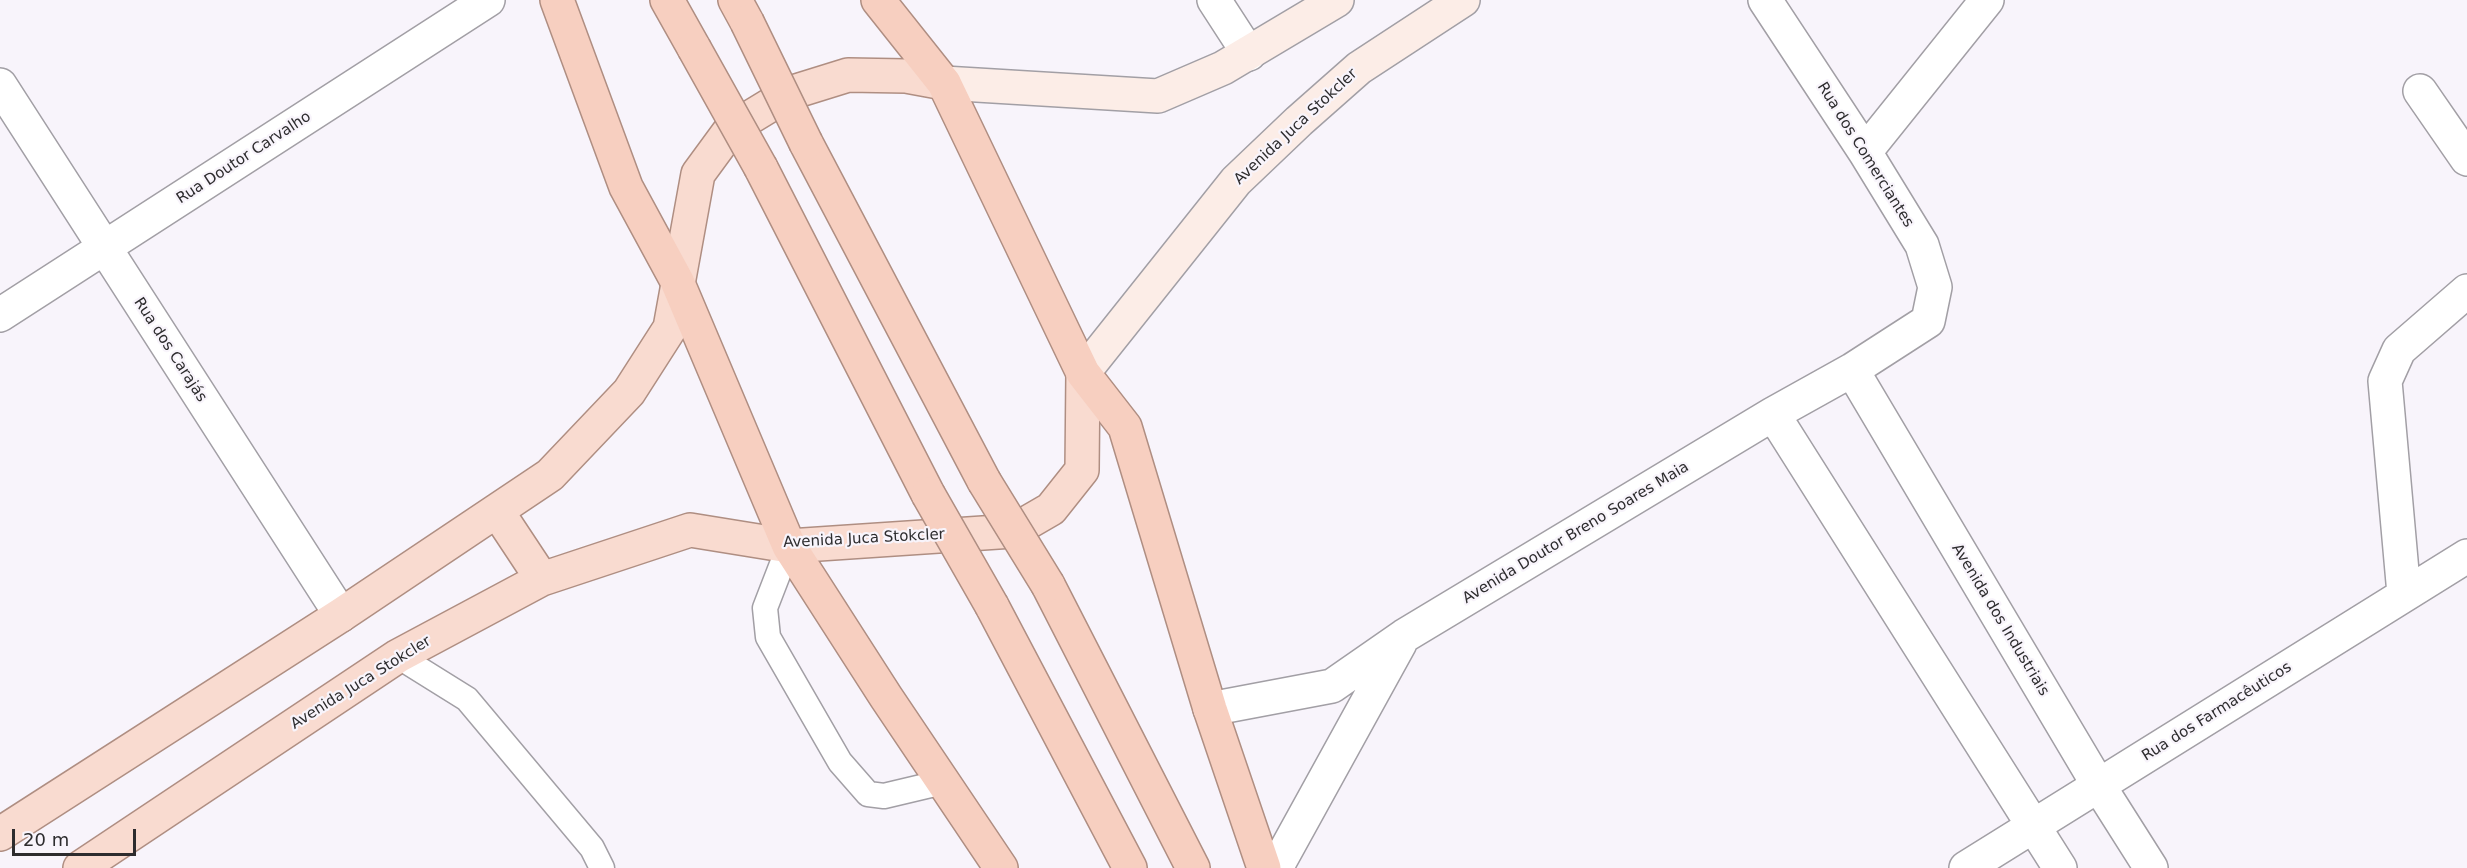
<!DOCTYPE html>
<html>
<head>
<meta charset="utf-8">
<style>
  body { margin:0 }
  #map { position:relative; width:2467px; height:868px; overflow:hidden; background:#f8f4fb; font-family:"DejaVu Sans",sans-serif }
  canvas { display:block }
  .scale { position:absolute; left:12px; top:829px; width:124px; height:27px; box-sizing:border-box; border:3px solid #2d2c2e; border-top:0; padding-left:8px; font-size:18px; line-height:21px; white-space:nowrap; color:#2d2c2e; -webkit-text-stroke:4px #f8f4fb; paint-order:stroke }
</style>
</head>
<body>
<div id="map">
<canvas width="2467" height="868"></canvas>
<div class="scale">20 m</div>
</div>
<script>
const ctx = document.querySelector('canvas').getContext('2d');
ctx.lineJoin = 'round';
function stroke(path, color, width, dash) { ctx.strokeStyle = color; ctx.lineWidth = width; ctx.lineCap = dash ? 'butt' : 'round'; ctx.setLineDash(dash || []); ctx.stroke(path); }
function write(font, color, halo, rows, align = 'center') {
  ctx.font = font + ' "DejaVu Sans",sans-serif'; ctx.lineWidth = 4.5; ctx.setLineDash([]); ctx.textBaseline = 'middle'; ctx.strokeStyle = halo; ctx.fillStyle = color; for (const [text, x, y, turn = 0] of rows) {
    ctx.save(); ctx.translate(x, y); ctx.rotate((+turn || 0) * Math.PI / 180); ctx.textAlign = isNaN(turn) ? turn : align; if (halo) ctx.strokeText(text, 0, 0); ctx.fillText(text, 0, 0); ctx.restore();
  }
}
const service = new Path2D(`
  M789,546l-24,62 3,29 72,125 28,32 16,2 59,-14
  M398,656l69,43 125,149 10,20`);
const minor = new Path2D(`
  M1214,0l35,54
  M0,85l341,530
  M2420,91l47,68
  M1865,152l122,-152
  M0,315l488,-315
  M1852,370l247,416 52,82
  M1773,414l287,454
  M2404,594l-19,-213 14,-31 68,-59
  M1210,709l122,-23 72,-50 369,-222 79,-44 76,-49 7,-34 -13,-42 -57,-93 -100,-152
  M1276,868l124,-225
  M1966,868l501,-312`);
const secondary = new Path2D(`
  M944,83l214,13 65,-28 114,-68
  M1083,373l153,-192 63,-60 60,-53 104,-68`);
const primary = new Path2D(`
  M497,511l45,68
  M0,834l341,-219 209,-140 79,-83 41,-64 28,-154 33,-45 59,-36 58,-18 58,1 38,7
  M80,868l318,-212 144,-77 148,-49 99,16 224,-15 38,-22 31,-39 1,-97`);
const trunk = new Path2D(`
  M557,0l69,187 51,94 112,265 97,151 115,171
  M667,0l27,48
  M735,0l12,22
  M878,0l66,83 139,290 42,54 85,282 54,159
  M806,143l178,338
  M761,168l167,326
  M1048,585l145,283
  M992,606l138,262`);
stroke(service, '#a29fa5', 27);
stroke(minor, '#a29fa5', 36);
stroke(secondary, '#a29fa5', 36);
stroke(primary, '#af8e82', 36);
stroke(trunk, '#af8e82', 36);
stroke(service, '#fff', 24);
stroke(minor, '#fff', 33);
stroke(secondary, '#fcede7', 33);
stroke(primary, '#f9dbd0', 33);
stroke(trunk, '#f7cfc0', 33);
const trunkBridge = new Path2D(`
  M747,22l59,121
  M694,48l67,120
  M984,481l64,104
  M928,494l64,112`);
stroke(trunkBridge, '#af8e82', 36, []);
stroke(trunkBridge, '#f7cfc0', 33);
write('15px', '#2d2c2e', '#f8f4fb', [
  ["Avenida Juca Stokcler",1296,127,-43],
  ["Rua dos Comerciantes",1865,155,58],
  ["Rua Doutor Carvalho",244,158,-33],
  ["Rua dos Carajás",170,350,57],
  ["Avenida Doutor Breno Soares Maia",1576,533,-31],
  ["Avenida Juca Stokcler",864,539,-3],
  ["Avenida dos Industriais",2000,620,59],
  ["Avenida Juca Stokcler",361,683,-32],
  ["Rua dos Farmacêuticos",2217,712,-32]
]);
</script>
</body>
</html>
